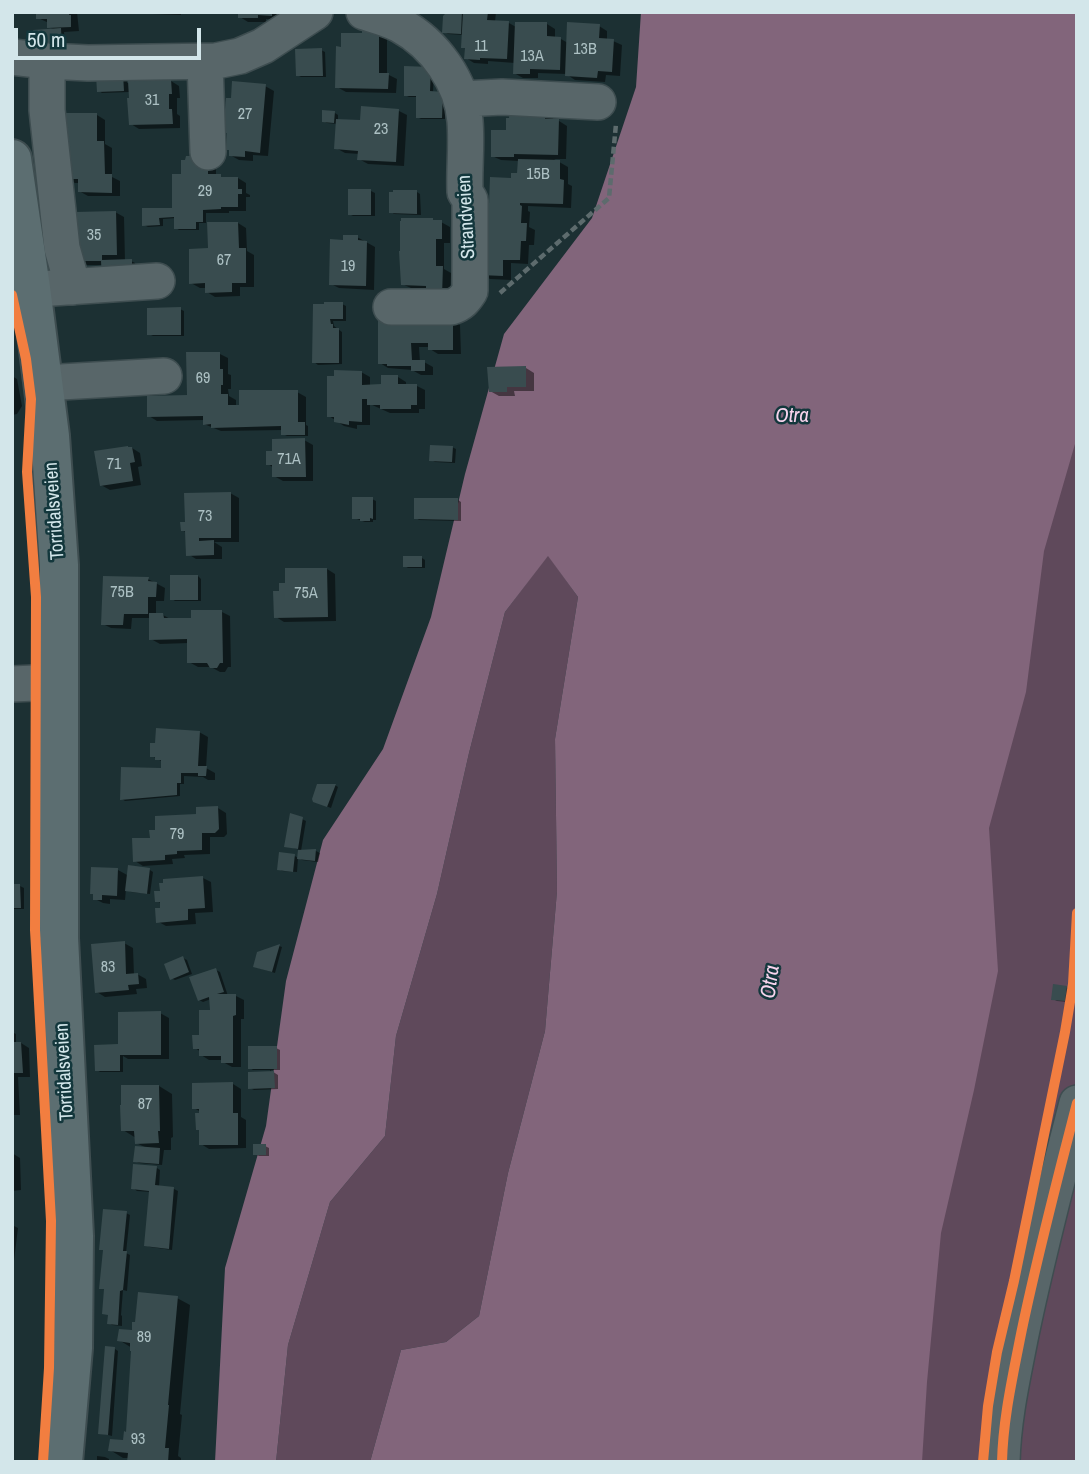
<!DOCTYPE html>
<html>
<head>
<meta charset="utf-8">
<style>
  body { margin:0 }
  #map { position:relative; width:1089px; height:1474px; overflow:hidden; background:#1c3033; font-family:"Archivo Narrow",sans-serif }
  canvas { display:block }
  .frame { position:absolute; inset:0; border:14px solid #d3e6ea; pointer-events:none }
  .scale { position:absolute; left:14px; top:28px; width:187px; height:32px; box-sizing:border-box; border:4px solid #d3e6ea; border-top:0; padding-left:9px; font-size:21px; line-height:24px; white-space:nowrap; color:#d3e6ea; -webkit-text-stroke:5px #13373c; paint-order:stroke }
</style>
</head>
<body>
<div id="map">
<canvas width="1089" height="1474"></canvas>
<div class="frame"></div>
<div class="scale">50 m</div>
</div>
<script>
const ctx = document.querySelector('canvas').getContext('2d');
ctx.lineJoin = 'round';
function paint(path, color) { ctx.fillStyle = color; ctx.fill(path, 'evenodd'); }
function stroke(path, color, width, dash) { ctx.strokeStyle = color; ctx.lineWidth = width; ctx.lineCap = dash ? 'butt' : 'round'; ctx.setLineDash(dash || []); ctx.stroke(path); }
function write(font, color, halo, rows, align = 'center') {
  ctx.font = font + ' "Archivo Narrow",sans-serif'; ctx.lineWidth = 5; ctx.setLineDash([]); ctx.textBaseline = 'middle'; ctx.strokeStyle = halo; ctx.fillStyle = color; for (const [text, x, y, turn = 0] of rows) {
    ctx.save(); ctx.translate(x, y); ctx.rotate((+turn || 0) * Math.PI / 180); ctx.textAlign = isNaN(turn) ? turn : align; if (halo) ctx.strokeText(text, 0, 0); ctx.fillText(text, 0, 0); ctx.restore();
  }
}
paint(new Path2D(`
  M1077,12v1450h-338z
  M548,555l30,42 -23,142 2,152 -12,140 -37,142 -29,143 -33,26 -45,8 -31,112h-94l12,-117 42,-143 55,-66 11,-100 41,-142 32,-141 36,-141z`), '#5f495b');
paint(new Path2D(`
  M641,12h436v425l-33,114 -18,141 -37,136 9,143 -24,119 -33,143 -14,149 -5,80h-552l31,-112 45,-8 33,-26 29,-143 37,-142 12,-140 -2,-152 23,-142 -30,-41 -43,56 -36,141 -32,141 -41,142 -11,100 -55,66 -42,143 -12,117h-61l10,-194 41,-142 20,-145 37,-141 60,-91 48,-132 34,-143 39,-140 88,-116 44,-131z`), '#82657b');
paint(new Path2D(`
  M38,12h39l2,19 -15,1 1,17 -26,2 16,-21 -6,-3v-4l-11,-5z
  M150,12h31v3l-28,-1z
  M234,12h46v8l-14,-1v3h-18l-8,-5v-4z
  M449,12h47l-1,10 14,1 7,4 31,-3 8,5v9l6,1 7,4 31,-17 8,5v9l6,1 9,4 -2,31 -14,-1 -1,7 -30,-2 -9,-6 -28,-1v5h-15l-9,-5 1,-10 -27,-2v3l-14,-1 -8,-5v-10l-2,-13 -16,-1 -4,-2z
  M364,32l23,5v37l10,5 -1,14 -50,-1 -9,-5 6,-39 21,-13z
  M321,50l4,2 1,25h-25l-4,-2z
  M434,71l-1,22 13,2 -1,24h-24l-4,-2 1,-20h-9l-4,-2z
  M127,78v5l44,-2 8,5 1,12h-3v16l3,2v12l-41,1 -8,-5 -2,-32 -27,1 -3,-2z
  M265,86l9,5 -6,65 -15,-1v6l-14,-1 -9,-5 1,-4z
  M399,111l8,4 -3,51 -36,-2 -9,-5 1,-5 -15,-1 -9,-5 2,-24 -11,-1 -4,-2 12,-8 3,2v6l23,1z
  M97,115l8,5v24l7,4v29l8,4v15h-32l-9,-5 1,-8h-5l-9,-5z
  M553,115v6h6l8,5 -1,33h-12l14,8v17l4,2 -1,22 -43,-2v5l2,1 -1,15 6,3 -1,15h-5l-1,19 -17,-1v17l-21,-1 -8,-5 9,-68 28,-31v-14l-18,-1 -9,-4 16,-24v-13z
  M216,166v10l8,2h14l8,5v10l4,2v2h-4v14h-17v2h-23v10h-7v7h-20l-3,-2v-10l-13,1v7l-15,1 -4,-2 30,-15 -1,-34z
  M349,191h22l4,2v23h-22l-4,-2z
  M417,192l3,2 1,21 -27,-1 -3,-2z
  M115,212l9,5 1,44h6l4,2v17l-31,-15h-18l-8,-5z
  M433,220l8,2 9,5v16h-6v26l7,4 -1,27 -22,-10 -17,-2 -9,-4z
  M238,223l8,5 1,23 7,4v32h-14v9l-25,1 -8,-5v-4h-7l-9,-5 18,-33z
  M357,237l18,10 -1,43 -35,-2 -8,-4 14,-42z
  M342,304l4,2v15h-13l1,5 8,6v32l-24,1 -4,-3 1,-57z
  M180,309l4,2v25h-31l-4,-2z
  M430,320h22l8,5 1,29h-23l-8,-5v-2h-11l1,15h4l9,5v8h-12l-9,-5 -24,-2 -8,-5z
  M220,354l8,4v16l3,1v14h-3l1,7 7,4v7l61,-15 9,5v28l2,1v10h-21l-4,-2v-4l-62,1 -17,-7v-4l-47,1 -8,-5 40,-19z
  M526,368l8,5v18h-20l1,5h-16l-9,-5z
  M361,372l9,5v9l12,-1 16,-8 8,5v4h11l8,4v19h-6v4h-29l-20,-9v21h-13v4l-13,-3 -15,-10z
  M12,376l5,3 5,27 -5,8 -5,1z
  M304,440l9,5v36h-30l-9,-5v-8l-6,-4z
  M452,447l4,2 -1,14 -20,-1 -4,-2z
  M132,448l8,5 2,13 -4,1 3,18 -31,5 -9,-5z
  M230,493l9,5v44h-25l8,5v12h-26l-8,-5 -1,-21 -5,-3 5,-6z
  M372,499l4,2v19h-3v2h-8l-11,-4z
  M458,500l3,2v19l-42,-1 -3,-2z
  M422,558l3,2v8h-17l-3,-2z
  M327,569l8,5 1,47 -52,1 -8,-5 5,-25z
  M198,576l3,3v22h-26l-3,-2z
  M148,579l17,9 -1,13h-8v14h7l9,5h21l29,-8 8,4 1,51h-3l-3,5h-5l-9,-5h-13l-9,-5v-19l-29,1 -9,-5v-21h-19l-1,11 -20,-1 -8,-4z
  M199,732l9,5 -2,31 9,5v7h-7l-5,-3 -19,-1v8h-4v12l-55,5 -3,-2 41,-29v-8l-11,-6z
  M335,785l3,2 -7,21 -13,-5z
  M218,808l8,5 1,21 -3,3h-14v17l-26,1 1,3 -13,1 1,5 -30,2 -8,-5 16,-22z
  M302,819l4,2 -5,30h15l4,2 -2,9 -16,-2 -3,-2 1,-8 -14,-4z
  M295,856l3,2 -1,14 -15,-1 -3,-2z
  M118,870l11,6 21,-6 3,2 -3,22 -19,-2 -5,-3 -1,11 -15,-1v5l-7,-1 -8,-4v-4l-4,-2z
  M203,878l8,4 2,30 -18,1 1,11 -30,2 -9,-5 5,-12v-5l-5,-3z
  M12,886h8l4,2v21h-12z
  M124,943l9,5 1,27 3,-1 9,5 1,9 -11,1 1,5 -32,3 -8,-5z
  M279,946l3,1 -7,26 -20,-6z
  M183,958l4,2 5,14 -17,6 -4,-2z
  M216,970l4,2 8,24h8l8,4v19h-3v48h-9l-9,-5v-2h-14l-8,-5v-3l-6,-4 17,-36 -1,-13 -8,3 -4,-2z
  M1066,987l4,2 -1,13 -12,-1 -4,-2z
  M160,1013l9,5v41h-41l-5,-3v16h-23l-3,-2 23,-24z
  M12,1032l4,2v10l5,-1 8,5 1,29h-12l2,38h-8z
  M276,1048l4,2v20h-27l-3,-2z
  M270,1070l8,5v14l-24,1 -4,-2 20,-15z
  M233,1084l8,5v28l5,3v28l-37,1 -8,-5v-13l-4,-2 4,-17 -7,-4z
  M159,1086l13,8 1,43 -2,1v12h-7l-2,15 -23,-2 -4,-2 12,-13 -11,-5v-5l-13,-8z
  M265,1146l4,2v8h-10l-4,-2z
  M12,1153l8,5 1,32 -9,1z
  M157,1168l3,2 -1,17 15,2 4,2 -6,59 -22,-3 -4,-2 5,-53 -14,-1 -4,-3z
  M126,1213l4,2 -4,38 4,2 -3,36 -4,-1 -2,25 1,1v10l-10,-1 -3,-2 1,-8 -6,-2 2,-23 -5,-2z
  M12,1225l6,3 -6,49z
  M177,1298l13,7 -10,109 2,1 -4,41 3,2v4h-52v-4h-6l-13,-8 15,-8 2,-8 5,-86 -13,-8 14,-8z
  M115,1349l3,2 -6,85 -12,-3z
  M97,1456l8,1 4,2v3h-12z`), '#0007');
paint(new Path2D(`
  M36,12h33v3h2v12l-24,1v-9h-11z
  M238,12h34v4l-14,-1v3h-20z
  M447,12h15l-1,22 -19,-1 1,-17z
  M463,12h25l-1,8 22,1 -2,38 -27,-1v2l-16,-1 1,-11h-4z
  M515,22h32v14l14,1 -1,33 -30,-1v5h-17z
  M567,22l33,2 -1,14 15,1 -2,33 -14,-1 -1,7 -32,-2z
  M61,28l1,20 -28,2 -1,-20z
  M362,30h17v43h10l-1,16 -53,-1 1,-42 5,1v-14h21z
  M322,48l1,28h-27l-1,-27z
  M404,66l27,1 -1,24 13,1 -1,26h-26v-22h-12z
  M123,74l1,17 -27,1 -1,-17z
  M171,79l1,15h-3v15h3l1,15 -44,1 -2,-27h2l-1,-17z
  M232,81l34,3 -6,69 -15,-2v6l-16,-1v-6h-3l1,-17h-4l3,-35h5z
  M361,106l38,3 -3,53 -39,-2 1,-9 -24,-2 2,-30 24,1z
  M510,108l35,1v10h14l-1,36 -44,-1v3h-23v-27h15v-12h3z
  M322,110l13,1 -1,12 -12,-1z
  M64,113h33v28h7l1,33h7v19l-34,-1v-13h-13z
  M186,156h8l14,4v14h13v3h17v12h4v5h-4v13h-17v2l-18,1v12h-7v7h-22v-12l-15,1 1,7 -18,1v-18h30v-34h9v-14h4z
  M518,159l42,1v19l4,1 -1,24 -43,-1v2l2,1 -1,17h6l-1,18h-5l-1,19h-17v16l-23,-1 3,-71h6l1,-27 21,1v-5h6z
  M348,189h23v26h-23z
  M393,190h24v24l-28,-1v-21h4z
  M116,211l1,44h-15v5l30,-1v20l-30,1 -1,-19h-25l-1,-49z
  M401,218h32v2h9v19h-6v27h7l-1,30 -16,-2v-8l-25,-1 -2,-34h1v-30h1z
  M207,222h31l1,26h7v35h-14v9l-27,1v-10l-16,1v-35l19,-1z
  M343,235h15v5l9,1 -1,45 -37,-1 1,-46 13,1z
  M324,302h19v17h-13l1,5h2v4h6v35h-27l1,-59h11z
  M181,307v28h-34v-27z
  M378,318h75v32h-25v-7h-17l1,17h13v11h-14v-5h-24v-2h-9z
  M186,352h34v17h3v16h-2v9h7v11h11v-15h59v32h7v13h-24v-9l-70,2v-4l-8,1v-9l-56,1v-21l40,-1z
  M526,366v21h-19v5h-18l-2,-25z
  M334,370l28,1v14l19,-1v-9h17v9h19v21h-6v4h-31v-4h-13v-6h-5v23l-13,-1v4l-15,-3v-5h-7v-41h7z
  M305,438l1,39h-34v-12h-6v-14h6v-12z
  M430,445l23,1 -1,16 -23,-1z
  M128,446v1h4l3,15 -5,1 3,18 -33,5 -6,-35z
  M231,492v46h-32v3l15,-1v15l-28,1 -1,-25h-4l-1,-9h5l-1,-29z
  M352,497h21v22l-3,-1v3h-10v-2h-8z
  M414,498h44v22l-44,-1z
  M403,556h19v11h-19z
  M285,568h42l1,49 -54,1 -1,-27h6v-8h6z
  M170,575h28v25h-28z
  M103,576l46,1 -1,4 9,1 -1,15h-8v17h-24l-1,11h-22z
  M191,610h31l1,53h-3l-3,5h-7l-3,-5h-20v-24l-38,1v-27h14l1,5h27z
  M156,728l44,3 -2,35h9l-1,10h-8v-3h-17v10h-4v12l-57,5 1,-33 40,1v-8h-6v-3h-5v-14h5z
  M317,784h19l-9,23 -14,-5 -1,-3z
  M218,806l1,23 -4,4h-13v17l-25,1v3l-12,1v5l-32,2 -1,-24h18l-1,-8h6v-14l41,-2v-7z
  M290,813l13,4 -5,32 -14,-2z
  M316,849l-1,12 -18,-2 1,-9z
  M279,852l16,2 -2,18 -16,-2z
  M128,865l22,3 -3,26 -22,-3z
  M91,867l27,1 -1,28 -15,-1v5h-9v-6h-3z
  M203,876l2,32 -17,1v11l-32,3 -1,-15h5v-6h-5l-1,-11h6l-1,-8h4v-4z
  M12,884h8l1,24h-9z
  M125,941l1,33 12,-1 1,11 -11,1 1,5 -34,3 -4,-49z
  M280,944l-8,28 -19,-5 4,-15z
  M183,956l6,16 -19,8 -6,-16z
  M216,968l8,24 -7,2h19v21l-3,1v47h-12v-7h-22v-7h-6l-1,-14h7v-25h11l-1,-13 -11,4 -9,-24z
  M1053,984l14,2 -2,15 -14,-1z
  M161,1011v44h-41v16h-25l-1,-26 24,-1v-32z
  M12,1042h9l2,31h-11z
  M248,1046h29v23h-29z
  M274,1071l1,17 -27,1v-17z
  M233,1082v31h5v32h-39v-15h-3l-1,-17h4v-4h-7v-26z
  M121,1085h38l1,46h-2l1,12 -24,1 -1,-13h-13l-1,-26h1z
  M253,1144h13v11h-13z
  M135,1146l25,2 -1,16 -26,-2z
  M133,1164l24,2 -2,19 19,2 -5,62 -25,-3 5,-55 -18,-2z
  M103,1209l24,2 -4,40h4l-4,39 -3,1 -2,34 -11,-1 1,-9 -6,-1 2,-25h-5l4,-39h-4z
  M138,1292l40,4 -10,109h1l-4,43h4l-1,14h-41l1,-9 -20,-2 2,-12 13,1 1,-9 2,1 5,-81h-1v-8l-13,-2 2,-12 13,1v-8h3z
  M105,1346l10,1 -7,88 -10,-1z`), '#394c4f');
const minor = new Path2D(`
  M364,12c12,4 25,7 36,13 35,19 62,57 65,96 2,24 -1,48 0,71l5,8v91c-5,8 -9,13 -19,16h-60
  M12,57l35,4 41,2 128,-2 24,-5 23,-10 52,-34
  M47,61v49l15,138 11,39
  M205,62l3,90
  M462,99l40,-2 96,5
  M52,288l105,-7
  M44,383l120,-7
  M12,684l47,-2
  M1002,1462c1,-42 10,-82 18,-123 16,-79 37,-158 57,-236`);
const major = new Path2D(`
  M12,159l19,129 19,148 9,129v373l15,298 -1,112 -10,114`);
stroke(minor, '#3e4d50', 38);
stroke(major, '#3e4d50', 42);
stroke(new Path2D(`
  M500,293l109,-95 7,-74`), '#5d6b6d', 4.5, [7, 3.5]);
stroke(minor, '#586669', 35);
stroke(major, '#5c6e71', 38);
stroke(new Path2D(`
  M12,295l14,64 5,40 -4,73 9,125 -1,333 16,291 -2,147 -6,94
  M983,1462l5,-56 9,-54 17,-71 51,-249 8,-48 4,-71
  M1002,1462c1,-42 10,-82 18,-123 16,-79 37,-158 57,-236`), '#f27e40', 10);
write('16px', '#acc0c3', null, [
  ["11",481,47],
  ["13B",585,50],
  ["13A",532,57],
  ["31",152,101],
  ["27",245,115],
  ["23",381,130],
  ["15B",538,175],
  ["29",205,192],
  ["35",94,236],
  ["67",224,261],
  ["19",348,267],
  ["69",203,379],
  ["71A",289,460],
  ["71",114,465],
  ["73",205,517],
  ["75B",122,593],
  ["75A",306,594],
  ["79",177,835],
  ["83",108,968],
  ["87",145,1105],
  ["89",144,1338],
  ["93",138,1440]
]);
write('19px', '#d3e6ea', '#13373c', [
  ["Strandveien",467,217,-93],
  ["Torridalsveien",55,511,-94],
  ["Torridalsveien",65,1072,-93]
]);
write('italic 21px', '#f8d4ed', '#13373c', [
  ["Otra",792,416],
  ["Otra",771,982,-82]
]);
</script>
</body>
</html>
